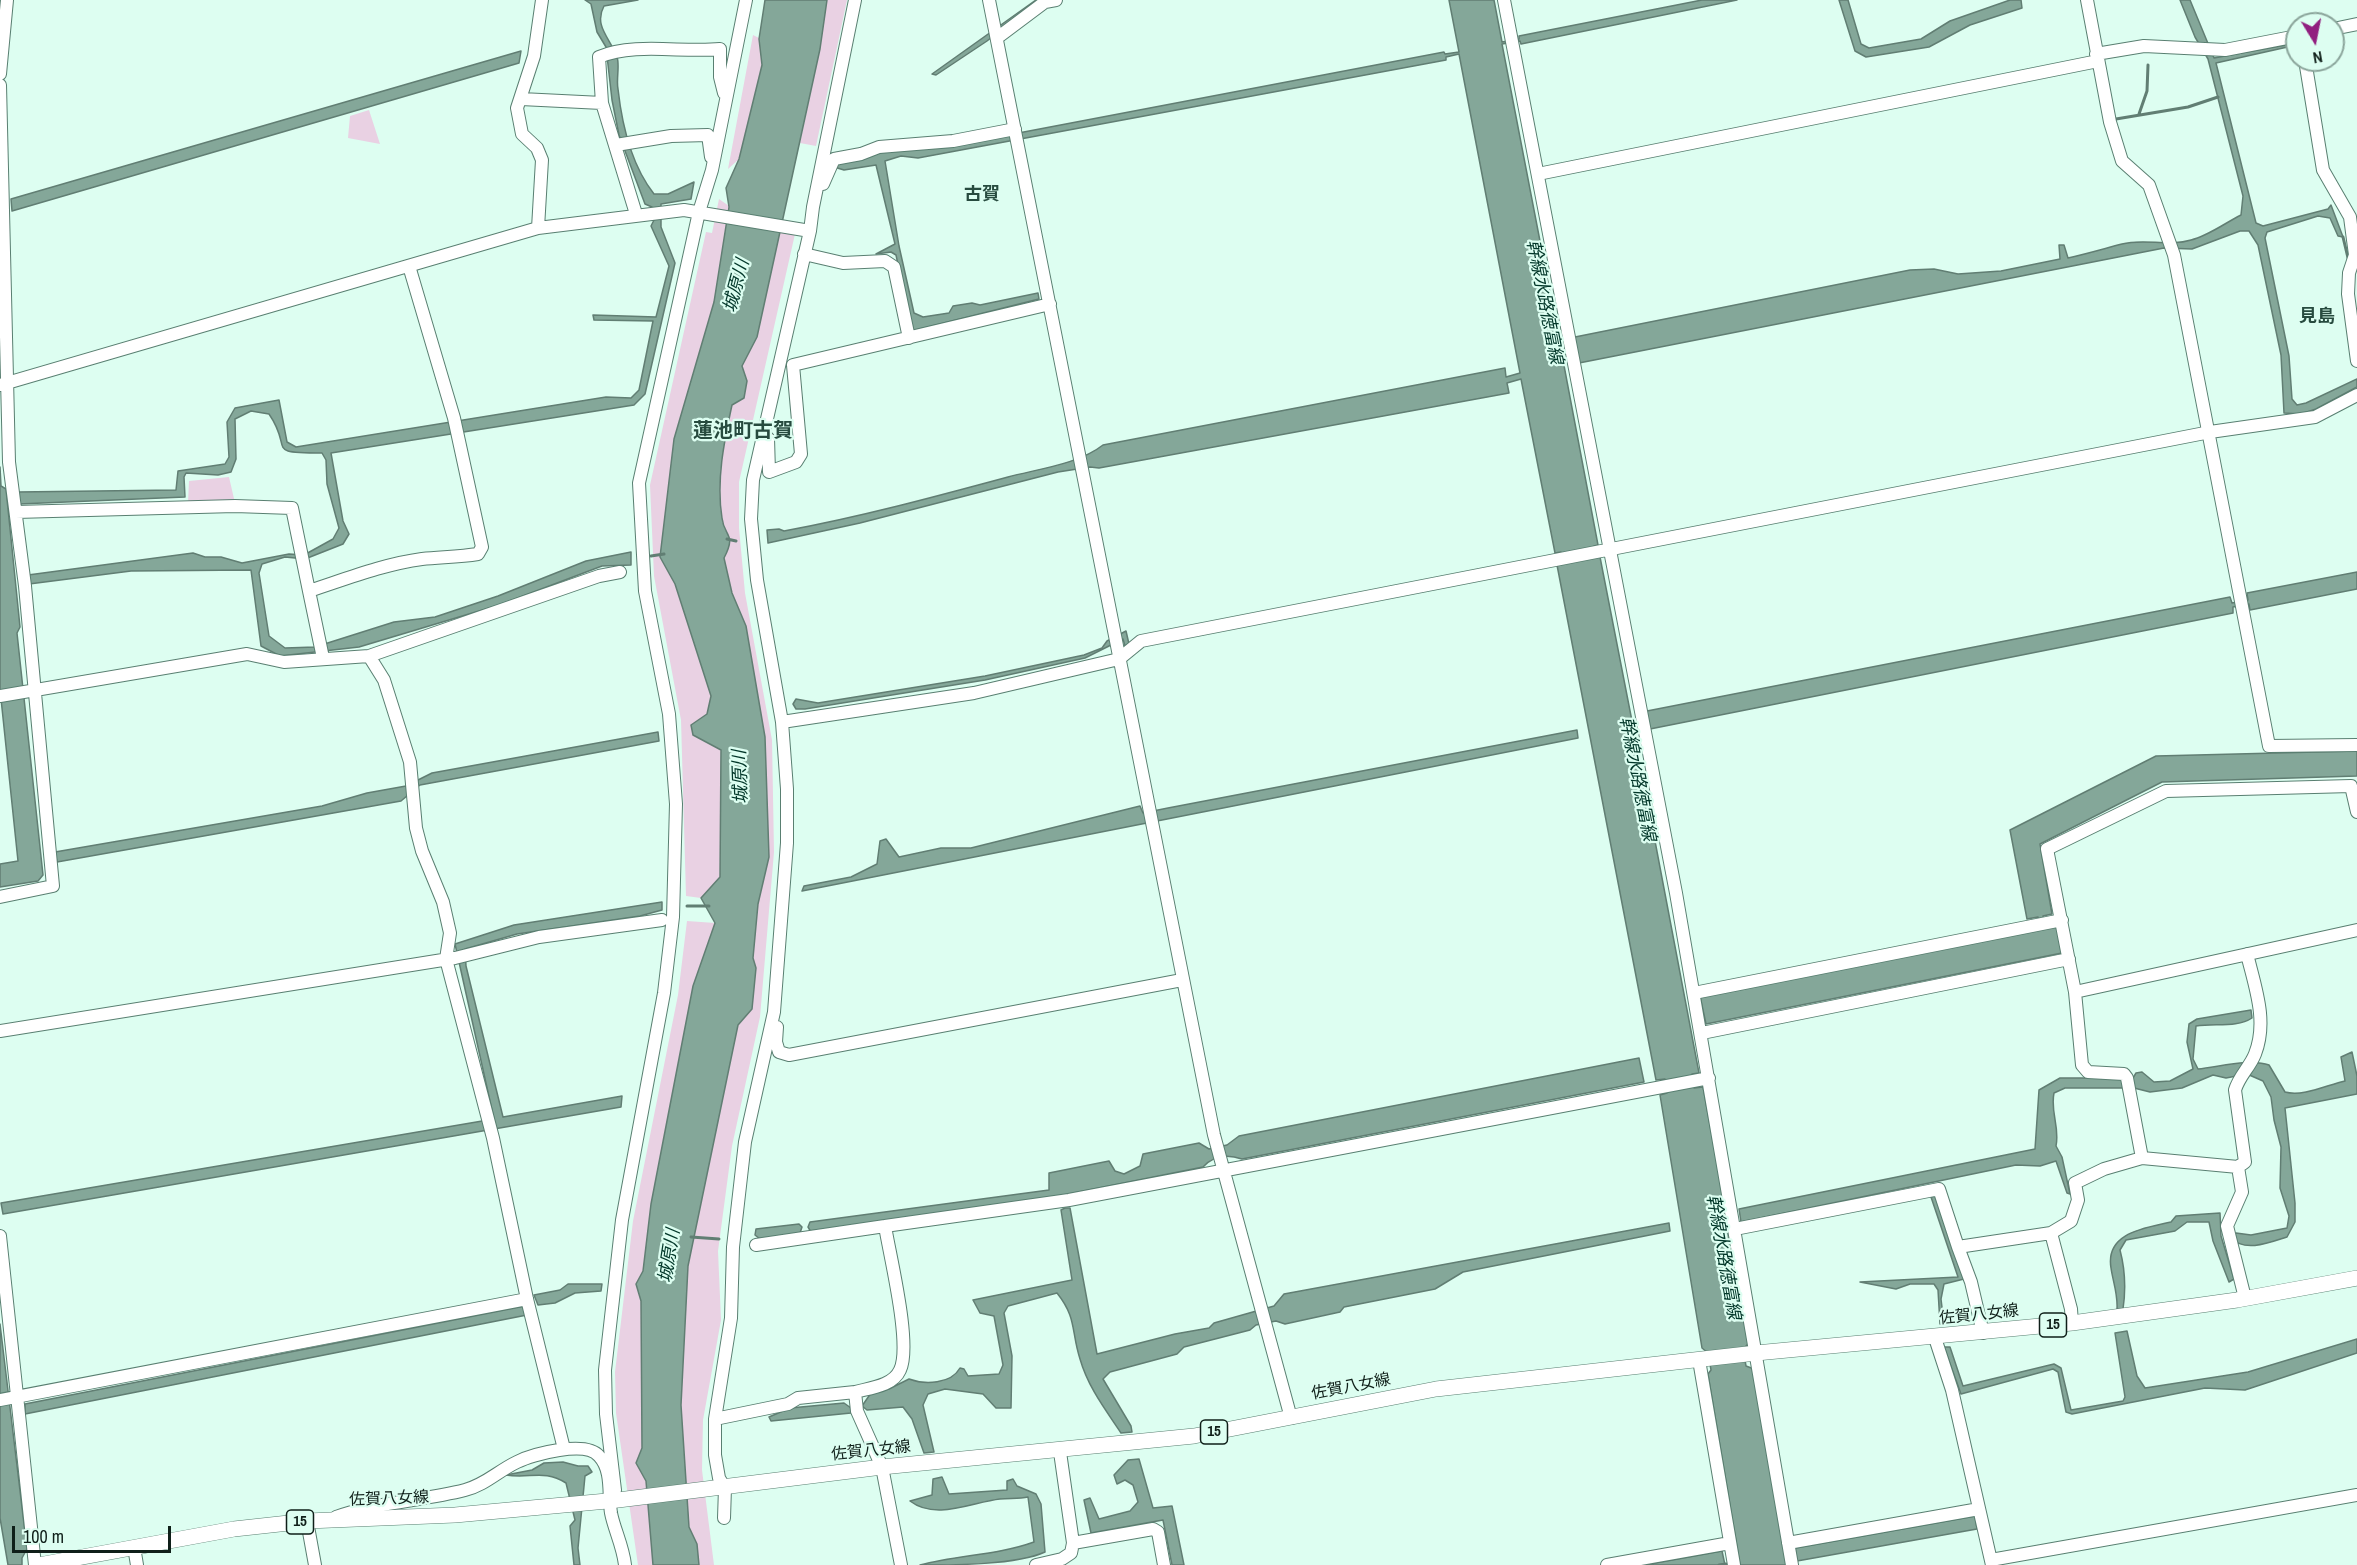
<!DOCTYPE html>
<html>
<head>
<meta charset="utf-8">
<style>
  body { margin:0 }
  #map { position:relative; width:2357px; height:1565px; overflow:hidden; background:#ddfef1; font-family:"Archivo Narrow",sans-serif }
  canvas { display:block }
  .north { position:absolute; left:2285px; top:12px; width:60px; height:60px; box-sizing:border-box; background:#ddfef1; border:2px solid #8ba59b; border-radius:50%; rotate:170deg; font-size:16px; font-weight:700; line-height:24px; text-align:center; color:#0f1f19 }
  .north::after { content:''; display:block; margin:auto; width:21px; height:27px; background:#911f7f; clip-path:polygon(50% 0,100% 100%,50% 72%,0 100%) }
  .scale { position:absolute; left:12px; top:1526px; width:159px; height:27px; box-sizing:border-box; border:3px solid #0f1f19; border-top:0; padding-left:8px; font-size:18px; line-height:21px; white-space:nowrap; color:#0f1f19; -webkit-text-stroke:4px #ddfef1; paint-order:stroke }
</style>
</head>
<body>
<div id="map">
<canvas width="2357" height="1565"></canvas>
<div class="north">N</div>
<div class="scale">100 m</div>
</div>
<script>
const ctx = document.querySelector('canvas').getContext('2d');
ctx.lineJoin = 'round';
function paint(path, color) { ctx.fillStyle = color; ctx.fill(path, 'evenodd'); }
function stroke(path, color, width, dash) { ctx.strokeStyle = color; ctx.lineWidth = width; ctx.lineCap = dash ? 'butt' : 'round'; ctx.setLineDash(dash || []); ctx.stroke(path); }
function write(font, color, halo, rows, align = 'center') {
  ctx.font = font + ' "Archivo Narrow","Noto Sans JP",sans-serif'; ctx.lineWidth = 4.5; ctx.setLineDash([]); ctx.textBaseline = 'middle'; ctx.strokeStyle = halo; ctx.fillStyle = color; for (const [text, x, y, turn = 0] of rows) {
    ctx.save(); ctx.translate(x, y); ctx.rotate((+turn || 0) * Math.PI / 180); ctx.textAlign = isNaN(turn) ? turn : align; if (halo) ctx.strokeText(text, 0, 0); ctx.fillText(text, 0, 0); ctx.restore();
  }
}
paint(new Path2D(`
  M765,0h21l-50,206 -59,370 45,155 -2,192 -72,398 17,244h-27l-22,-152 -1,-41 18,-151 45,-226 9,-74 28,2 -14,-25 -15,-2 -5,-176 -27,-144 -4,-91 56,-253 6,1 7,-34 10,7 -3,-18 12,-28 -10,9 25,-134 6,3z
  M827,0h20l-31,146 -16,-3 20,-94z
  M369,110l11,34 -32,-6 2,-22z
  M788,196l-8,36 15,2 -56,248v46l6,65 27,147 2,112 -14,165 -28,129 -14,105 3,69 -18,100 -1,50 12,95h-15l-2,-21 -8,-17 -8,-122 1,-146 63,-297 -33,-436 1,-70z
  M229,477l6,26h-47l1,-22z`), '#e9d1e3');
const water = new Path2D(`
  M585,0h53l-34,6c-11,20 7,33 13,51 3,8 -1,23 1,32 4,36 14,77 36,105h14l26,-12 -3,17 -30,5v23l14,36 -30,131 -11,11 -303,48 12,68 6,13 -6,10 -38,15 -20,-2 -23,7 -3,9 10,63 16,12 30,-1 79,-25 41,-5 63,-21 88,-35 45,-9v13l-29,1 -103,39 -140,42 -79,9 -19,-10 -10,-76 -120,1 -102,13 -1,-9 165,-22 12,4h16l21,6 47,-9 15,1 29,-16 6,-11 -12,-44 -1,-24 -4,-7c-59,0 -28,-3 -53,-39l-18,-3 -16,8 1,40 -5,13 -13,3 -32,-2 -2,4 1,20 -166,7 -2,-12 159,-2 2,-19 47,-7 4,-7 -2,-35 8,-14 44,-8 8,42 9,5 310,-50 25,1 8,-8 14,-69 -59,-1 -1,-5 63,2 13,-51 -18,-40 3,-6 -2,-13 -7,-3 -26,-69 -7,-35 -6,-53 -9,-15 -6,-28z
  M765,0h62l-7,49 -63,288 -15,29 5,15 -3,17 -12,7c-8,37 -16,76 -10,113 2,19 15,15 2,40l8,35 14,33 19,111 4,120 -11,47 -5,54 3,10 -4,41 -14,16 -50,241 -7,139 8,122 8,17 2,21h-46l-7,-84 -10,-18 6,-15 -1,-147 -5,-17 7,-13 8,-67 42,-218 22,-63 -14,-25 19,-21 1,-127 -28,-15 -2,-10 16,-11 4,-18 -36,-112 -15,-27 14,-118 40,-137 15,-95 -3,-19 13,-29 23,-94 -3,-26z
  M1036,0h3l-52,41 -51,34 -4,-1z
  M1449,0h45l8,42 17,-3v-3l183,-36h35l-216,44 -1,-3 -18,3 59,306 15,-3 -1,-10 335,-67 24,-1 24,5 43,-3 59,-12 -1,-14h5l4,13c18,-4 35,-9 54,-14 22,-6 47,3 69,-4 17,-4 34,-17 50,-25l2,-19 -35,-137 -13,-22 -15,-37h10l24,58 78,-14v2l-76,17 40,160 7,3 65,-17 3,-4 12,32 -5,-1 -8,-18 -12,-2 -51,16 -2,6 24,118 3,43 5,6 9,-2 51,-24v8l-41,22 -15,5 -17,-1 -3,-58 -23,-110 -9,-14h-9l-48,18 -28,-1 -585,115 -2,-11 -15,3 36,190 -4,1 2,11h4l32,164 16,-3 -1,-7 583,-114 2,6 16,-3 -1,-7 110,-21v17l-107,21 -1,-6 -16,3v6l-583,116 -2,-6 -15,2 66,348 -7,1 2,14 9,-1 47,255 -7,7 3,17 8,3 33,196h-47l-32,-191 3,-4 -3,-17 -6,-5 -42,-253 7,-2 -2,-14 -9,1 -99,-515 6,-2 -2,-11 -6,1 -34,-174 -14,4 2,10 -410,75 -9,-1 -32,5 -198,51 -92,20 -1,-13 12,-1 5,2c76,-14 150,-34 224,-54 30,-8 71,-13 95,-32l402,-77 1,9 14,-4 -61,-319 -13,3v3l-528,98 -17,-2 -16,5 14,85 15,67 9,4 26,-4 4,-7 19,-3 8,2 58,-12 1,6 -127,32 -16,-76 -5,-3 -15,2 19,-10 -19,-79 -32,5 -10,-3 4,-6 40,-9 67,-5 499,-95 1,2 14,-2z
  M1839,0h9l13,44 8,4 52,-9 29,-18 60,-21h11l1,8 -52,17 -41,22 -63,10 -11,-6z
  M521,51l-2,12 -507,148 -1,-12z
  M0,467l1,19 5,3 14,138 -3,6 26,242 -5,6 -38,6v-23l18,-3 -18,-172z
  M1126,631l3,13 -4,2 -2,-7 -38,19 -100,22 -180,29h-9l-3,-5 3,-5 22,4 167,-27 99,-21 18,-7 5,-7z
  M1577,730l1,8 -776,153 2,-5 47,-9 26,-13 3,-23 6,-2 13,18 42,-9h30l169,-42 3,7 25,-5z
  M658,732l1,9 -239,44 -19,16 -344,61 -2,-10 267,-46 45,-13 39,-7 26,-13z
  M2357,751v25l-195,6 -122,62 12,70 -9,2 2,11 12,-2 5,28 -356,71 -6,-28 341,-68 -3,-11 -11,2 -17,-89 146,-74z
  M662,902v8l-22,6 -123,18 -52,15 1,17 37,151 119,-21 -1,11 -618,107 -2,-11 493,-84 -39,-175 59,-19z
  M2251,1010l1,8c-15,10 -37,5 -56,8l-3,33 5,10c21,-2 53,-11 71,-4l16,27c18,5 42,-7 60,-11l-4,-24 11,-5 5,24v18l-72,14 10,95v19l-8,15c-16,5 -42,16 -56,1l5,-5 15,2 36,-7 2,-12 -9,-28 1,-41 -7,-27 -3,-23 -8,-16 -16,-7 -21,4 -13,-3 -31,13 -32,4 -16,-4h-69l-11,5c-4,19 6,34 2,53l6,11 8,37 -3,-1 -11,-32 -16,5 -24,-1 -275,57 -2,-13 296,-60 4,-59 21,-12h73l3,-5 6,-1 12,10 16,-1 23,-12 -6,-27 2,-18 8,-5z
  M1639,1058l5,24 -402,77c-15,-5 -28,-4 -39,8l-139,28 -253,37 -3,-5 2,-5 239,-32v-17l60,-12 6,10 9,3 16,-8 3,-12 56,-11 10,6 18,-4 12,-9z
  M1936,1196l28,83 -20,5 -3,15 3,25h-4l-2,-34 -4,-6h-24l-14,5 -36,-7 98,-5 -27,-80z
  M1065,1208h5l27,146 78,-20 34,-6 5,-5 60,-17 10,-12 385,-71 1,8 -207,41 -28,17 -91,18 -4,5 -55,12 -9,-3 -20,4 -6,5 -66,17 -7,7 -67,18 -7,7 28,47 1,6 -11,1c-16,-24 -33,-46 -41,-74 -9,-28 -3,-41 -23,-66l-49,13 -4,7 8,43 -1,52h-15l-13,-14 -38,-5 -17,5 -5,11 11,47 -10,1 -12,-34 -9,-12 -36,3 -5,-4 9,-13 18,-4 20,-10c16,6 42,5 51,-11l4,1 4,7 31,-2 4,-9 -9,-49 -14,-3 -7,-13 99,-20 -11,-70z
  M2220,1213l1,23 13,43 -5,3 -16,-41 -4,-19h-22l-12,9 -49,9 -6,10c5,19 6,39 3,59h-6c1,-15 -4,-27 -6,-41 -6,-36 35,-40 60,-46l5,-6z
  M799,1224l3,3 -2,6 -40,6 -5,-4 1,-6z
  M568,1284h34l-1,7 -26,2 -20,10 -17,2 -4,-10 26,-5z
  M525,1306l2,9 -502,99v-10z
  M0,1324l27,225 -5,9v7h-14l-8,-47z
  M2127,1331l10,45 8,12 103,-16 109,-33v14l-112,37 -40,-2 -133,26 -6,-2 -8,-40 -5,-3 -92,25 -17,-47h6l13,39 91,-22 7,4 10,42 52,-9 2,-4 -10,-64z
  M844,1403l7,5v5l-80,8 -2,-4 21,-9z
  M1139,1459l14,49 19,-2 12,59h-12l-9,-45 -72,13 -7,-33 6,-2 9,21 31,-8 8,-9 -5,-17 -8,-5 -8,4 -3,-9 14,-15z
  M563,1462l15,4h10l4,6 -7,4 -7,72 2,17h-6l-4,-39 5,-6 -9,-37c-22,-14 -36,-4 -60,-8l26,-5 12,-7z
  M942,1477l7,17 58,-4v-9l6,-2 4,7 19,8 5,10 4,48c-28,13 -92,13 -125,13 38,-10 78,-10 114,-23l-6,-45c-9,2 -18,1 -28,2 -28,3 -64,22 -90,2l22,-6 1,-16z
  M1975,1516l2,13 -180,32 -2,-13z
  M1722,1551l3,14h-80z`);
paint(water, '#84a799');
stroke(water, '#617e73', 1.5);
stroke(new Path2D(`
  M2139,114l8,-23 1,-26
  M2116,119l72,-12 30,-10
  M2343,237l5,21
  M727,539l9,2
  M651,556l13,-2
  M687,906h22
  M691,1237l28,2
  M1719,1565l7,-1`), '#617e73', 3);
const minor = new Path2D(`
  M989,0l225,1135 77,283
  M1504,0l172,893 116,672
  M2087,0l23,122 12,39 27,24 25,70 95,491 88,-1
  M2333,29l24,-5
  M997,38l48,-36 11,-2
  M2096,54l48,-8 81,4 72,-14
  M2305,60l18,110 27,47 5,38 -6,18 -1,21 9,67
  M0,74l7,-74
  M0,85l9,377 16,124 28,300 -53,11
  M521,99l81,4
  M616,145l55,-9 37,-1 3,22
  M1538,174l560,-113
  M823,184l11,-25 27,-5 18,-7 74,-6 62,-12
  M636,214l-34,-111 -3,-46c35,-15 84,-4 121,-8v28l4,16
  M538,228l4,-68 -5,-12 -15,-14 -5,-26 17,-52 8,-56
  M804,254l39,9 42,-2 9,6 15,71
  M0,385l538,-157 146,-18 126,21
  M768,438l1,34 27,-10 5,-8 -8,-89 257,-61
  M16,512l219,-6 57,2 17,83
  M369,656l15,24 26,82 6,66 6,23 21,51 7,31 -4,26 47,179 34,161 37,150
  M323,658l-14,-67c37,-12 75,-27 113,-32 19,-2 37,-2 56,-5l4,-7 -28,-129 -45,-152
  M0,696l247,-42 37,8 85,-6 230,-80 21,-4
  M782,722l192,-29 145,-34 22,-18 1069,-209 105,-15 42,-22
  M2075,992l282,-62
  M1694,993l368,-73
  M777,1027l-1,15 3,10 10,3 393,-75
  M0,1031l455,-73 84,-21 123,-17
  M1702,1033l367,-74
  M2238,1167l7,-5 -10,-72c4,-14 15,-23 20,-36 13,-33 0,-67 -8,-100
  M1735,1229l204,-40 19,58 93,-14 20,-12 7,-21 -3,-17 29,-14 38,-11
  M2051,1233l20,76 1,14
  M0,1236l35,329
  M756,1245l129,-19
  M1958,1247l13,35 12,51
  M2245,1298l-18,-72 15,-34 -4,-25 -96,-9 -15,-80 -3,-4 -36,-2 -6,-7 -7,-73 -28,-143 119,-58 185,-5 6,26
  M1935,1338l17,52 40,175
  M1699,1360l35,205
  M0,1400l527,-101
  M715,1419l73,-15 10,-6 57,-6
  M1060,1452l13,91
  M611,1501l4,-11 -9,-76 -1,-44 17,-150 42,-227 9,-76 3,-113 -7,-90 -24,-123 -6,-108 60,-271 13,-42 34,-170
  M336,1517c41,-15 86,-16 129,-27 20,-5 33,-19 52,-28 16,-8 69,-22 82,-6 14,15 9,38 12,57 3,16 12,33 14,52
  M724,1518l1,-30 -6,-10 -4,-23v-36l16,-101 2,-71 12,-105 29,-130 13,-169v-54l-5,-67 -25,-142 -6,-61 2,-39 57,-249 3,-24 42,-207
  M307,1521l8,44
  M1788,1543l191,-34
  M134,1547l3,18
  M1991,1560l366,-65
  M901,1565l-19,-98 -25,-56 -2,-19c15,-4 38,-6 45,-22 12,-25 -10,-113 -15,-144l184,-26 640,-122
  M1036,1565l26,-6 9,-6 2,-10 80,-14 5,3 6,33
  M1607,1565l123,-22`);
const major = new Path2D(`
  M39,1565l195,-36 73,-8 148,-6 163,-15 264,-33 312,-31 242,-47 320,-36 316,-30 165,-23 120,-22`);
stroke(minor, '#597f71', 14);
stroke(major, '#597f71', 16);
stroke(minor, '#fff', 12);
stroke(major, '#fff', 15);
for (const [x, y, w] of [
  [2053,1325,27],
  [1214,1432,27],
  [300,1522,27]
]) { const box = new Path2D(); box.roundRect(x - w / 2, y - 12, w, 24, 4.5); ctx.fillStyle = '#ddfef1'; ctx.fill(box); stroke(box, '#0f1f19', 1.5); }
write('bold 15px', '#0f1f19', null, [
  ["15",2053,1325],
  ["15",1214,1432],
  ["15",300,1522]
]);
write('16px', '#0f1f19', '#ddfef1', [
  ["佐賀八女線",1979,1315,-6],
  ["佐賀八女線",1351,1387,-11],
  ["佐賀八女線",871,1451,-6],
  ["佐賀八女線",389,1499,-2]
]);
write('bold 18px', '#274b3f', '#ddfef1', [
  ["古賀",982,195],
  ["見島",2317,317]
]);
write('italic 18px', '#023729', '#ddfef1', [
  ["城原川",737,286,-75],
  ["幹線水路徳富線",1544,302,79],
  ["城原川",741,777,-92],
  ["幹線水路徳富線",1637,779,79],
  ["城原川",670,1256,-81],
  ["幹線水路徳富線",1723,1257,80]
]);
write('bold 20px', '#274b3f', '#ddfef1', [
  ["蓮池町古賀",743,432]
]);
</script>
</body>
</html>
